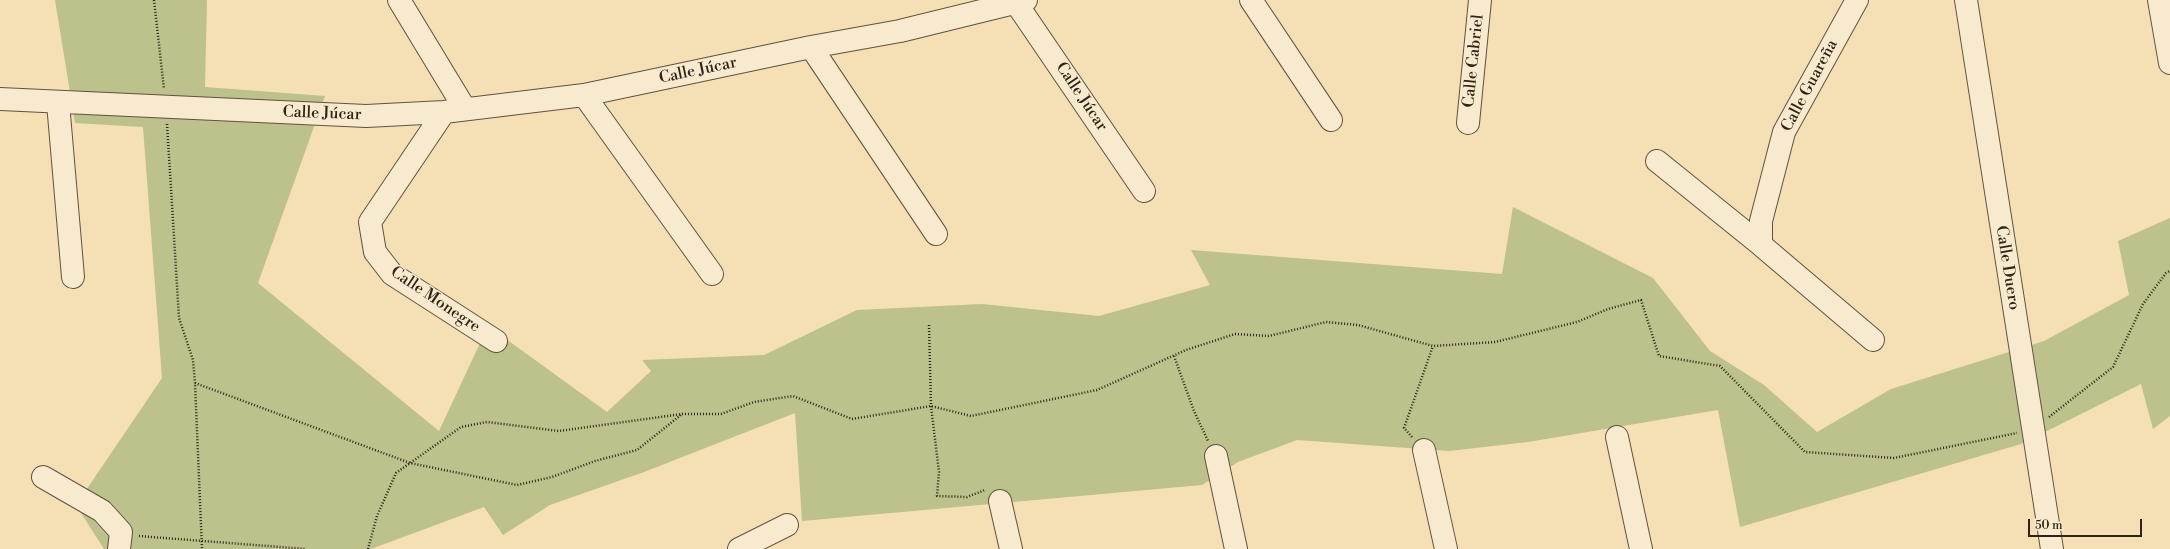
<!DOCTYPE html>
<html>
<head>
<meta charset="utf-8">
<style>
  body { margin:0 }
  #map { position:relative; width:2170px; height:549px; overflow:hidden; background:#f5dfb5; font-family:"Libre Bodoni",serif }
  canvas { display:block }
  .scale { position:absolute; left:2028px; top:519px; width:114px; height:18px; box-sizing:border-box; border:2px solid #2e2315; border-top:0; padding-left:5px; font-size:12px; line-height:14px; white-space:nowrap; color:#2e2315; -webkit-text-stroke:3px #f8eacf; paint-order:stroke }
</style>
</head>
<body>
<div id="map">
<canvas width="2170" height="549"></canvas>
<div class="scale">50 m</div>
</div>
<script>
const ctx = document.querySelector('canvas').getContext('2d');
ctx.lineJoin = 'round';
function paint(path, color) { ctx.fillStyle = color; ctx.fill(path, 'evenodd'); }
function stroke(path, color, width, dash) { ctx.strokeStyle = color; ctx.lineWidth = width; ctx.lineCap = dash ? 'butt' : 'round'; ctx.setLineDash(dash || []); ctx.stroke(path); }
function write(font, color, halo, rows, align = 'center') {
  ctx.font = font + ' "Libre Bodoni",serif'; ctx.lineWidth = 3; ctx.setLineDash([]); ctx.textBaseline = 'middle'; ctx.strokeStyle = halo; ctx.fillStyle = color; for (const [text, x, y, turn = 0] of rows) {
    ctx.save(); ctx.translate(x, y); ctx.rotate((+turn || 0) * Math.PI / 180); ctx.textAlign = isNaN(turn) ? turn : align; if (halo) ctx.strokeText(text, 0, 0); ctx.fillText(text, 0, 0); ctx.restore();
  }
}
paint(new Path2D(`
  M55,0h152l-2,87 120,9 -67,187 181,148 49,-105 119,86 44,-41 -9,-11 122,-5 93,-45 125,-6 117,12 111,-31 -19,-35 311,24 11,-67 140,71 57,73 54,34 53,47 74,-43 153,-48 85,-46 -11,-54 52,-23v198l-17,13 -12,-45 -120,60 -281,83 -22,-117 -190,32 -79,9 -152,-11 -59,22 -36,23 -400,36 -7,-108 -151,59 -94,33 -47,30 -19,-28 -113,42h-267l-28,-44 86,-127 -19,-251 -68,-4z`), '#bdc18c');
const minor = new Path2D(`
  M399,0l66,109
  M1014,0l130,191
  M1251,0l80,120
  M1966,0l86,549
  M2159,0l11,63
  M811,47l125,187
  M584,95l128,179
  M0,99l366,17 78,-4 140,-17 227,-48 89,-16 126,-31
  M58,103l15,174
  M444,112l-74,110 5,30 17,22 104,67
  M1468,123l12,-123
  M1657,161l104,84 112,95
  M1761,245v-24l23,-89 73,-132
  M1617,437l24,112
  M1424,450l22,99
  M1216,456l20,93
  M43,477l59,34 19,21 -2,17
  M1000,501l11,48
  M739,549l48,-24`);
stroke(minor, '#60523d', 24);
stroke(new Path2D(`
  M154,0l10,89
  M167,124l12,194 14,42 2,23 7,166
  M929,325l2,81 8,66 -2,24 30,1 18,-7
  M1174,356l20,55 14,30
  M195,383l215,80 107,22 35,-8 43,-16 42,-11 45,-36
  M2049,417l64,-50 30,-63 23,-31 4,-2
  M1412,437l-8,-9 29,-82
  M139,536l167,13
  M368,549l9,-33 19,-43 65,-46 26,-5 72,9 123,-17h39l33,-12 39,-6 59,23 79,-13 40,10 126,-26 89,-40 49,-16 34,2 57,-14 32,3 75,21 62,-4 82,-20 31,-13 33,-9 18,56 61,10 85,86 89,6 123,-25`), '#2e2315', 2.5, [1, 2]);
stroke(minor, '#f8eacf', 22);
write('16px', '#2e2315', '#f8eacf', [
  ["Calle Cabriel",1474,61,-84],
  ["Calle Júcar",698,71,-12],
  ["Calle Guareña",1810,86,-62],
  ["Calle Júcar",1081,97,56],
  ["Calle Júcar",322,114,2],
  ["Calle Duero",2007,268,81],
  ["Calle Monegre",435,300,34]
]);
</script>
</body>
</html>
